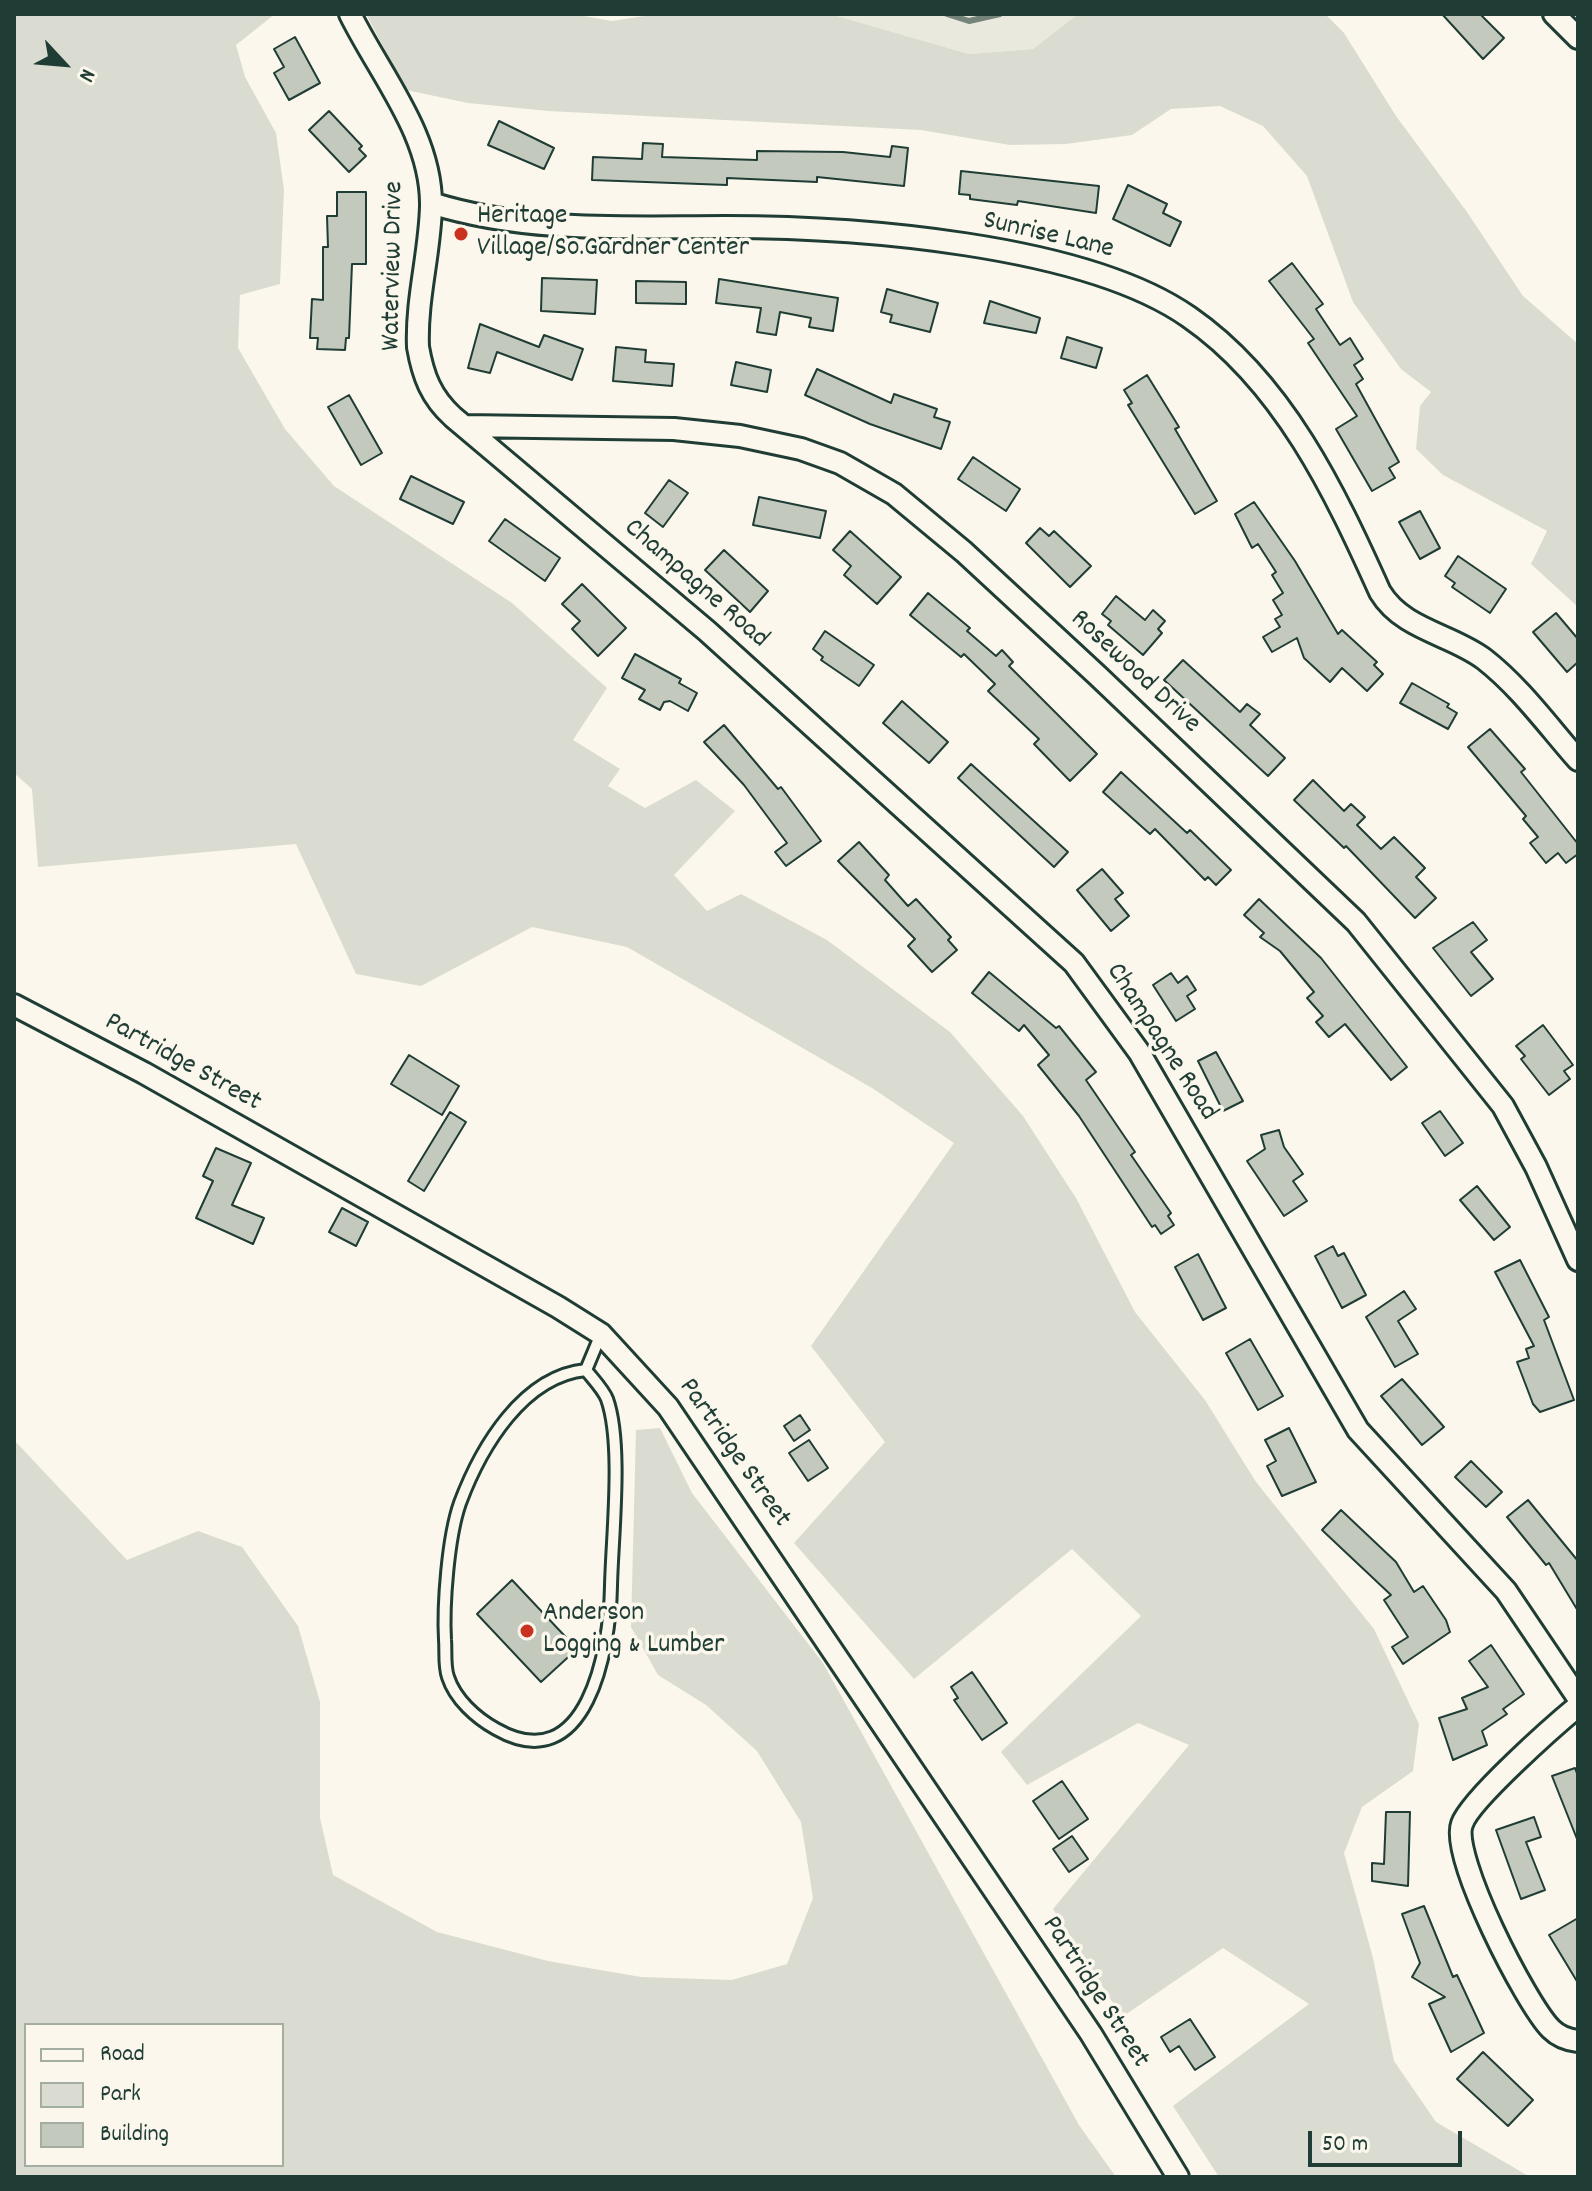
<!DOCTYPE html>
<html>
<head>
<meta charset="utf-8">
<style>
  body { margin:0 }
  #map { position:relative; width:1592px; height:2191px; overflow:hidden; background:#fbf7ec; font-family:Dekko,sans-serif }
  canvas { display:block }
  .frame { position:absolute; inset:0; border:16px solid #1f3d34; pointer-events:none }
  .legend { position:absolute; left:24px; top:2023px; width:260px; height:144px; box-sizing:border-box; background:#fbf7ec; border:2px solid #a3ada2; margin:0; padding:10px 14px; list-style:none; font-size:24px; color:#1f3d34 }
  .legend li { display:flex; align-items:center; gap:16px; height:40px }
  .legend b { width:40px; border:2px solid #a3ada2 }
  .north { position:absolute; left:24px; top:24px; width:80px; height:80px; -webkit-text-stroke:6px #fbf7ec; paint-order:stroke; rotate:116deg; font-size:22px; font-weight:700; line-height:32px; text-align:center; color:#1f3d34 }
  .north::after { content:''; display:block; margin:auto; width:28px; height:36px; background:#1f3d34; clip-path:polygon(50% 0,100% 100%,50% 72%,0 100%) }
  .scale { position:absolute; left:1308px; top:2131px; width:154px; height:36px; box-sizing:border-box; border:4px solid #1f3d34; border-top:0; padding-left:10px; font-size:24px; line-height:28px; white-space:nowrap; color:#1f3d34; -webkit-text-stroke:6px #fbf7ec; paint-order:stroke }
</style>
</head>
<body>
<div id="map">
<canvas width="1592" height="2191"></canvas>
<div class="frame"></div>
<ul class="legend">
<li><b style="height:10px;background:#fbf7ec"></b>Road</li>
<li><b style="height:22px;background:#dbdcd1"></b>Park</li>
<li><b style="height:22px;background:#c4c9be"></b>Building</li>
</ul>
<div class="north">N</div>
<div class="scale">50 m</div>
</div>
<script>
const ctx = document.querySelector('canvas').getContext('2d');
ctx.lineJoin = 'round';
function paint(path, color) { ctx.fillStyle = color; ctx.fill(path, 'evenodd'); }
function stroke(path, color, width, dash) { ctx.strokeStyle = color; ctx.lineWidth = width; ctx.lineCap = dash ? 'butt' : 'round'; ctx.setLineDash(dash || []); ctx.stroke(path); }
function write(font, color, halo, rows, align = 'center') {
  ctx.font = font + ' Dekko,sans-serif'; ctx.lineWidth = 7; ctx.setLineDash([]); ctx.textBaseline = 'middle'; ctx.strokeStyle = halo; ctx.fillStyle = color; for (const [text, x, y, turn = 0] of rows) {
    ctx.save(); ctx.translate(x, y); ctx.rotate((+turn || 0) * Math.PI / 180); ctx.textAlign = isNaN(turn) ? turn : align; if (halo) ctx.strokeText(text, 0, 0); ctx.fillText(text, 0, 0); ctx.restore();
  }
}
paint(new Path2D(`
  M830,14h248l-45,35 -64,5z`), '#eae9de');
paint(new Path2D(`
  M14,14h261l-39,31 9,32 31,56 8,57 -4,94 -40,11 -2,53 47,81 49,57 178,117 95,85 -34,52 47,29 -12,17 37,22 51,-28 39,31 -61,64 33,36 34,-17 86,46 123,92 73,84 53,82 59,114 70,88 51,82 118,147 45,95 -6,47 -51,36 -18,46 29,105 21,103 42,61 94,55h-311l-46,-71 136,-102 -86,-56 -101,69 -69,-108 136,-164 -51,-22 -111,62 -26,-33 140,-136 -69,-67 -158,130 -120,-136 91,-101 -74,-96 143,-203 -82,-55 -245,-141 -95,-20 -111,59 -65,-12 -60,-130 -258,23 -6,-78 -18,-16z
  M366,14h207l39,7 45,-7h173l139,40 64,-5 45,-35h247l19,19 52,83 71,96 56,84 55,48v263l-47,-43 16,-33 -104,-56 -27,-26 4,-43 11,-14 -30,-23 -48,-67 -46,-126 -44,-50 -43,-20 -49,3 -39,26 -66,9 -56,1 -89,-15 -373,-19 -80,-8 -62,-13z
  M660,1428l32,65 131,170 256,462 37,52h-1102v-737l113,120 71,-29 44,16 56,79 22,76v116l13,57 104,57 111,29 93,16 91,3 55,-16 26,-66 -12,-76 -44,-71 -51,-46 -48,-30 -27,-48 5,-197zM282,2025v140h-256v-140z`), '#dbdcd1');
stroke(new Path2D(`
  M947,14l22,7 31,-7`), '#74847b', 6);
const building = new Path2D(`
  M1442,14h38l24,24 -21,21z
  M295,37l25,46 -31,17 -15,-27 10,-6 -10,-18z
  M329,111l33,35 -3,3 7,7 -17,16 -40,-42z
  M499,121l55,27 -10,21 -56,-24z
  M643,143l20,1 -1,13 95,3v-9l86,1 47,5 2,-11 16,2 -4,38 -87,-9v5l-90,-4v7l-135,-5 1,-23 49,2z
  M961,171l138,15 -3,27 -78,-12 -1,4 -47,-6v-4l-11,-1z
  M1128,185l39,19 -4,9 18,9 -11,24 -57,-27z
  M337,192h29v72h-14l-3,74h-3l-1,12 -28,-1 1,-11h-8l2,-39 11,1v-53h5l-1,-31h10z
  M1292,263l31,41 -7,5 24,36 10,-7 13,21 -9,6 9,14 -7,5 43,78 -10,6 6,10 -23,13 -36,-62 21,-13 -49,-73 6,-4 -45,-58z
  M542,278l55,2 -2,34 -54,-3z
  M719,279l119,19 -5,33 -24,-4 2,-9 -31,-6 -4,23 -19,-3 4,-24 -45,-5z
  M636,281l50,1v22l-50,-1z
  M887,289l51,14 -8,29 -40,-10 2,-7 -11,-3z
  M990,301l50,17 -4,15 -52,-10z
  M480,324l59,23 5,-12 39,14 -11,31 -75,-28 -7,21 -22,-5z
  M1067,337l35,11 -6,20 -35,-10z
  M616,347l30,3 -1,12 29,2 -2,22 -59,-5z
  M736,362l35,8 -4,22 -36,-7z
  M817,369l74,34 3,-9 43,15 -3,8 16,5 -9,27 -71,-25 -65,-29z
  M1147,375l32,52 -4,2 42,72 -22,13 -67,-109 4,-2 -8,-13z
  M349,395l33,58 -21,12 -33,-58z
  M973,457l47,32 -14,22 -48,-32z
  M411,476l53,26 -11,22 -53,-25z
  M669,480l19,13 -25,34 -18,-14z
  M759,497l67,14 -6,27 -67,-13z
  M1254,502l41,59 43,73 4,-4 35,32 -3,3 9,9 -16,17 -25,-23 -12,14 -26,-24 -7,-20 -25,14 -9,-15 17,-10 -5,-8 7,-4 -9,-15 10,-7 -11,-18 4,-3 -18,-28 -6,4 -17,-34z
  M1420,511l20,37 -20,11 -21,-37z
  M505,519l55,39 -15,23 -56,-40z
  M1040,528l9,8 5,-5 37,35 -21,21 -44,-44z
  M850,531l51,46 -24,27 -33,-29 7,-9 -18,-16z
  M724,550l44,41 -18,21 -45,-42z
  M1458,556l48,33 -16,24 -38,-26 3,-4 -10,-7z
  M582,584l44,44 -28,28 -26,-27 8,-8 -18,-17z
  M928,593l42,35 -3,3 29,25 6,-6 11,12 -4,4 88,88 -27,27 -36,-37 5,-5 -51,-48 7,-7 -31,-30 -3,3 -51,-42z
  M1116,596l29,24 8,-10 12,11 -7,8 4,4 -19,22 -35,-30 3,-4 -9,-7z
  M1556,613l22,26v23l-11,10 -34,-40z
  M825,631l49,34 -15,21 -38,-26 2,-3 -10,-8z
  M635,654l46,25 -2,4 18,10 -9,18 -18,-10 -6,1 -4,8 -21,-11 6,-9 -23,-12z
  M1183,660l57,52 7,-8 13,10 -10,11 35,33 -17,18 -104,-96z
  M1412,683l37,21 -2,3 10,6 -9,16 -48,-26z
  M902,701l46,41 -19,21 -46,-40z
  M724,725l54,64 3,-2 40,54 -35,25 -11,-14 12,-9 -43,-58 -40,-43z
  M1490,729l35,40 -4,3 57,72v10l-12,9 -8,-10 -12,10 -16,-20 8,-6 -15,-18 3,-3 -58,-69z
  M971,764l97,88 -14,15 -96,-89z
  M1121,772l66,61 3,-3 41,40 -15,15 -8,-8 -3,3 -50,-51 -5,5 -47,-42z
  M1313,780l31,31 7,-7 14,13 -8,8 24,24 13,-12 31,31 -9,9 20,21 -21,20 -69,-72 -2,2 -50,-48z
  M859,842l30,33 -4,5 23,26 8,-7 35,38 -3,3 9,10 -25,22 -24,-26 7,-7 -77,-78z
  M1102,869l21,24 -8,6 14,17 -18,15 -34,-41z
  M1259,899l62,59 86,109 -16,13 -46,-56 -16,13 -13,-15 7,-6 -16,-18 7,-6 -34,-41 -20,-14 4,-4 -20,-18z
  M1473,922l14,18 -16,12 22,27 -22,17 -38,-48z
  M989,972l67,56 3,-2 37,46 -10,8 49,72 -4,3 40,58 -3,3 6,9 -13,9 -6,-9 -3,2 -73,-111 -41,-51 11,-10 -25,-30 -5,6 -47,-38z
  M1171,973l7,10 9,-7 9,14 -9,6 8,13 -19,12 -23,-36z
  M1543,1025l30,40 -9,6 6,8 -21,16 -28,-36 4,-3 -9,-10z
  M1216,1052l27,49 -20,10 -25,-50z
  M409,1055l50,31 -17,29 -51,-31z
  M1440,1111l23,32 -18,13 -23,-33z
  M450,1112l16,10 -42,69 -16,-10z
  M1279,1130l5,17 19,27 -10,7 14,20 -23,15 -37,-55 18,-12 -4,-14z
  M216,1148l35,15 -19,42 32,13 -11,26 -57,-26 17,-37 -10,-5z
  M1477,1186l33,41 -16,13 -34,-40z
  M342,1208l26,14 -12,24 -27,-14z
  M1333,1246l5,10 6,-3 22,42 -24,13 -27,-52z
  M1198,1254l28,54 -23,12 -28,-53z
  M1520,1260l29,57 -5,3 30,80 -34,12 -7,-8 -16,-42 12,-4 -3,-9 8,-3 -39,-74z
  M1404,1291l12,18 -18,12 20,33 -23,13 -29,-50z
  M1250,1339l33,57 -25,14 -32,-57z
  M1402,1379l42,48 -22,18 -41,-49z
  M800,1415l10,15 -16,11 -10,-15z
  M1289,1428l27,54 -34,14 -15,-30 9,-5 -11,-21z
  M809,1440l19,28 -20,13 -19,-28z
  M1471,1461l31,31 -16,15 -31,-30z
  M1528,1500l50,61v50l-29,-48 -3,2 -39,-48z
  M1341,1510l55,52 18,30 9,-6 23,34 4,12 -47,32 -11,-17 16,-10 -24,-37 7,-5 -69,-65z
  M512,1580l65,69 -36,33 -64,-68z
  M1491,1645l33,49 -21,15 4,5 -25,17 5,14 -34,15 -14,-42 28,-9 -5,-11 26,-11 -19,-26z
  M972,1672l35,51 -25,17 -28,-40 4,-2 -7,-11z
  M1575,1768l3,8 -1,63 -25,-63z
  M1062,1781l26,38 -29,20 -26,-38z
  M1386,1812h24l-2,74 -36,-5v-18l12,1z
  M1534,1817l7,20 -15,5 19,48 -24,9 -25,-69z
  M1072,1836l16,23 -19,13 -16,-23z
  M1424,1906l29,71 4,-2 27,58 -33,19 -22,-48 16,-7 -33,-20 8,-14 -18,-49z
  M1578,1918v65l-29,-48z
  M1190,2019l25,38 -20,13 -16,-24 -9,6 -9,-15z
  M1483,2052l50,48 -25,26 -51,-47z`);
paint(building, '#c4c9be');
stroke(building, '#1f3d34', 2);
const lane = new Path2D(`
  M586,1370c6,8 17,19 21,29 16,45 5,138 4,187 -1,63 -24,195 -115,143 -20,-11 -41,-30 -48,-52 -4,-11 -2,-26 -3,-37 -2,-35 3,-103 15,-137 21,-56 63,-127 126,-133l15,-36`);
const street = new Path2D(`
  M350,14c30,61 82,121 81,192 -1,47 -15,93 -13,141 5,29 13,50 35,70l254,214 367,332 65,89 219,378 148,161 72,107
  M1554,14l24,24
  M431,203c95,30 195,24 294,24 128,0 358,16 464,90 94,65 146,175 191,275 23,38 71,42 104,67 36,28 64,67 94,101
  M465,426l209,3 66,7 61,13 39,14 54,31 70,58 134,124 258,246 147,184 33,61 42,93
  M14,1005l130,68 414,234 43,27 67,73 423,627 87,143
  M1578,1706c-23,19 -108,94 -116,118 -12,32 64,180 89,205 7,7 17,11 27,12`);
stroke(lane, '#1f3d34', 16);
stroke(street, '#1f3d34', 26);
stroke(lane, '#fbf7ec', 10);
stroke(street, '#fbf7ec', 20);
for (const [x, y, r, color] of [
  [461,234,8,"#c8321e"],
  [527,1631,8,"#c8321e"]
]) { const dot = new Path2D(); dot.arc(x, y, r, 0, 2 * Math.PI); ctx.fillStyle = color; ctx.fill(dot); stroke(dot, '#fbf7ec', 3); }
write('28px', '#1f3d34', '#fbf7ec', [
  ["Heritage",477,218],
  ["Village/So.Gardner Center",477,250],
  ["Anderson",543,1615],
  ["Logging & Lumber",543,1647]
], 'left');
write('28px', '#1f3d34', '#fbf7ec', [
  ["Sunrise Lane",1048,237,13],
  ["Waterview Drive",395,266,-89],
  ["Champagne Road",695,585,41],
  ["Rosewood Drive",1134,673,43],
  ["Champagne Road",1160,1043,57],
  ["Partridge Street",182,1064,29],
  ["Partridge Street",733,1454,55],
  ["Partridge Street",1094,1993,57]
]);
</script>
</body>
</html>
